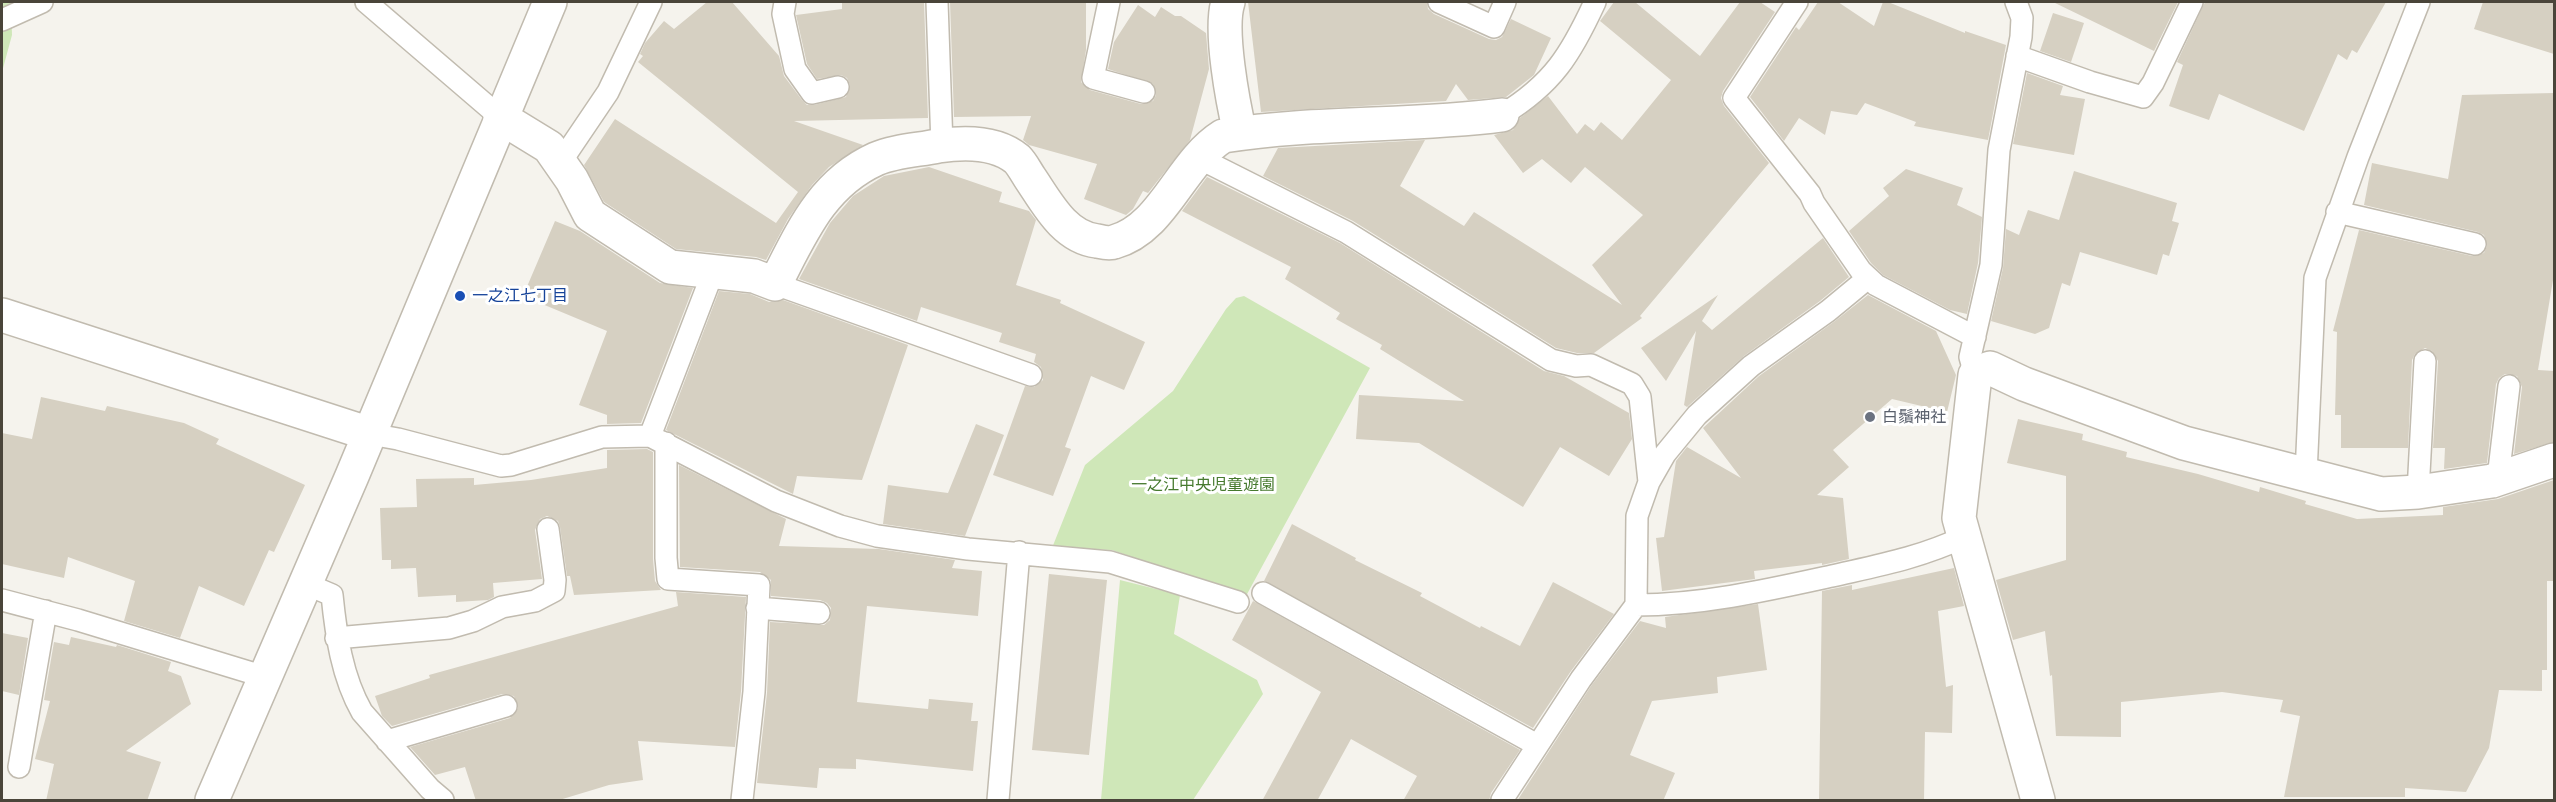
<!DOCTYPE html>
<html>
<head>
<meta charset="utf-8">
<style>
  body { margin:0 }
  #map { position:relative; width:2556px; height:802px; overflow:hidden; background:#f5f3ed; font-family:"Open Sans",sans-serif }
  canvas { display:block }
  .frame { position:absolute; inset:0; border:3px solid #4a453a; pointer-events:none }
</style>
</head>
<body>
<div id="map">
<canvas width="2556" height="802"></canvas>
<div class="frame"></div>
</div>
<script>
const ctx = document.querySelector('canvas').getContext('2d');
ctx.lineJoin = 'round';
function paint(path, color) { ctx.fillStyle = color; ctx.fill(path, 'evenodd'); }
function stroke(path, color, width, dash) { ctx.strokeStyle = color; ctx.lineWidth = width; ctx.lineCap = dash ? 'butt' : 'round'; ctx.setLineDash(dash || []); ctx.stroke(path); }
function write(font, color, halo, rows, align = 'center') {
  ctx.font = font + ' "Open Sans","Noto Sans JP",sans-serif'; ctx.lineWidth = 6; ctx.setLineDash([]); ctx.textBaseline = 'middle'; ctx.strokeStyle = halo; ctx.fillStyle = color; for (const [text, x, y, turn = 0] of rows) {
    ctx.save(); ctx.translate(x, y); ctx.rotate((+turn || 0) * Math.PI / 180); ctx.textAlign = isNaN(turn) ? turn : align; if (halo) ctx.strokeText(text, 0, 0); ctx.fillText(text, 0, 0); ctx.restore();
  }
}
paint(new Path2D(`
  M2,2h9l1,33 -10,37z
  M1244,296l126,72 -124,228 -134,-46 -60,-2 33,-83 88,-74 53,-82 10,-11z
  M1120,580l60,15 -6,39 83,46 6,14 -70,106h-92z`), '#cfe7b8');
paint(new Path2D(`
  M707,2h25l47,54 5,20 18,24 5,5h7l32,-8 4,-12 -3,-7 -6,-3 -24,4 -10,-15 -11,-49 46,-6v-7h82l4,116 -134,3 69,24 -34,22 -17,18 -24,34 -22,41 -10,-3 -80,-8 -72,-47 -20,-37 31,-46 161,104 22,-31 -160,-130 5,-6 -3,-2 5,-11 19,-22 10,8z
  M950,2h136v48l-5,32 9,8 51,14 12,-3 3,-6 -3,-11 -45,-15 6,-27 24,-37 17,12 6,-10 14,9h6l25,17 3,36 -19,71 -42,53 -5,-2 -10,18 -7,6 -42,-16 13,-35 -68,-19 -6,-5 8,-24 -77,1z
  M1248,2h179l1,7 6,5 55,25 7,1 6,-3 9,-18 40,19 -17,37 -28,22 -38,3 -12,-16 -10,17 -185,11z
  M1614,2h21l65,54 40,-54h20l15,10 -52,79 -2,7 3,8 45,57 -129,153 2,2 -48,35h-17l-21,-5 -203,-127 -90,-45 15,-28 147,-8 -25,46 64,40 10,-14 148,93 -30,-40 51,-50 -58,-48 -14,16 -29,-24 -19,14 -29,-38 19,-5 7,-12 28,-22 29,38 8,-10 9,7 7,-9 21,18 49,-60 -71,-59z
  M1818,2h20l36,24 9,-24h5l77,31v-2l41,14 -18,95 -74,-14 2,-4 -51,-19 -8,12 -26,-4 -6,24 -26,-17 -15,23 -34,-44 46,-70 3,3z
  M2053,2h125l-24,49z
  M2205,2h181l-29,51 -5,-3 -5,10 -9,-6 -34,77 -85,-37 -10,26 -40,-14 14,-41 -6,-3z
  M2483,2h71v52l-80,-25z
  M2053,13l31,10 -13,39 -31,-11z
  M2027,73l36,13 -3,9 25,4 -11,56 -61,-11z
  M2554,93v181l-16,96 16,1v71l-40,12 8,-67 -5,-11 -12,-2 -6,4 -3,6 -9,79 -43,6 1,-21h-12l5,-87 -6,-10 -7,-3 -10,6 -3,6 -4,88h-67v-33h-6l2,-83 -4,-1 26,-101 113,26 12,-3 3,-7 -3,-11 -6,-3 -114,-27 8,-42 76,16 14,-84z
  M929,167l73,25 -3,10 30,9 7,9 -20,65 45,15 -1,3 85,39 -21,48 -33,-14 -26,71 6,2 -18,47 -60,-21 32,-89 9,1 9,-7 -2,-13 -7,-5 2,-8 -37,-12 3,-9 -81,-26 -4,14 -118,-42 31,-56 23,-27 31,-20z
  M1906,169l57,19 -6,17 25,12 -4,46 -11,51 -17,-4 -67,-35 -12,-12 -22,-32 40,-35 -6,-8z
  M2074,171l103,32 -5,18 7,2 -10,33 -6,-2 -6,21 -77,-23 -10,34 -8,-3 -13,45 -14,6 -44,-13 12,-53 3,-39 13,6 9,-25 31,10z
  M1207,177l133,66 204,128 20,5 65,37 3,26 -23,37 -49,-29 -37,60 -104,-64 -63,-4 3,-44 105,6 -84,-52 2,-4 -46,-26 4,-6 -55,-34 6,-12 -109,-56z
  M555,221l25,10 80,52 33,5 -52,135 -34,1v-9l-28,-10 28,-74 -84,-35z
  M1823,238l26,39 -29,24 -76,55 -57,51 -3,-2 12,-74 -30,50 -25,-33 77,-53 -16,26 10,9z
  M719,291l31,3 19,8 14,-2 125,45 -46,135 -65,-4 -4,18 -127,-64z
  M1868,295l68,36 20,44 -9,37 -55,-13 -59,51 16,17 -32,28 26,3 6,61 -27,6v-2l-68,8 1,8 -93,12 -6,-53 8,-1 12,-76 11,-14 54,31 -38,-50 56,-52 76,-55z
  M41,397l64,14 2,-5 77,17 35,16 -3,5 89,41 -31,67 -5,-2 -25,56 -45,-20 -19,52 -56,-17 11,-40 -67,-24 -4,21 -62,-14v-131l30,6z
  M2018,419l65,15 -1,6 45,12 -1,5 72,17 61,18 1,-5 46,14 -1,3 52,15 86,-4v-8l55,-8 56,-19v101h-7v89h-5v21l-43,-1 -10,58 -23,44 -61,-4v9h-121l16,-81 -20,-4 3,-12 -61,-8 -101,10v35l-65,-1 -4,-61 -2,1 -5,-45 -32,9 -17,-60 70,-20v-84l-59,-13z
  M976,424l28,11 -39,101 -82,-12 5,-39 60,8z
  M647,449l6,3v107l2,22 6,9 -87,5 -4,-19h-3l-7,-49 -2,-6 -11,-5 -7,3 -5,11 7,49 -49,4 1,14 -6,3 -32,2v-7l-38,2 -2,-29 -25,1v-9h-9l-2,-52 37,-1 -1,-28 58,-1v7l57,-5 76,-12v-18z
  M679,465l107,54 -7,27 100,3 76,11 -3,8 30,3 -4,45 -111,-10 -10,96 71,7 1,-10 44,4 -2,18h7l-5,50 -117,-12v10l-37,-1 -2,20 -60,-5 10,-90 3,-71 54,3 6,-5 1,-12 -4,-5 -7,-3 -49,-4v-16l-11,-8 -80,-5z
  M1292,524l64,34 -1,2 67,33 -2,3 60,32 1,-2 39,20 33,-64 61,32 -43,57 -38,57 -269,-147z
  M1954,568l10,38 -26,5 8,76 7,-2 -1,48 -27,-1 -1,69h-105l3,-210 30,-6v5z
  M1049,574l58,6 -18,175 -57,-5z
  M676,592l70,5 -5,94 -6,56 -97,-6 5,39 -34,5 -53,16h-80l-11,-34 -30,8 -25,-28 100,-29 8,-10 -4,-12 -12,-2 -110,32 -10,-10 -7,-20 55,-18 -1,-3 249,-69z
  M1253,601l267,149 -29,43 -2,8h-86l14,-25 -66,-37 -34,62h-55l59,-109 -89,-52z
  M1758,604l9,66 -50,7 1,16 -66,8 -22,54 45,18 -12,28h-146l74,-115 49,-65 26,7 -1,-11z
  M2,633l26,5 -9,57 -17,-4z
  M71,637l45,10 1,-2 54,17 -3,9 13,5 10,28 -65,47 35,11 -14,39h-101l8,-37 -19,-5 15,-58 -6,-1 10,-58 15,3z`), '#d6d0c2');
const service = new Path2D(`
  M366,2l134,115
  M785,2l-2,12 12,55 17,24 26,-6
  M937,2l5,144
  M1109,2l-16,76 51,14
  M1439,2l55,25 11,-25
  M1797,2l-63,96 76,96 4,9 47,68 15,14 99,52
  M2,20l40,-18
  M2017,56l73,26 53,15 10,-14 39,-81
  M1502,115c51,-31 69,-61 93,-113
  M1197,157l149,75 205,128 25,6 15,-1 41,19 8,13 9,85
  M560,163l48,-71 43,-90
  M2337,212l138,32
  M775,284l256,91
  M1975,375l-5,-18 21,-92 8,-115 22,-113 1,-19 -6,-16
  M370,434l28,5 103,27 10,-1 91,-28 48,-1 126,65 64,25 37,10 91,13 142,13 128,40
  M650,436l63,-164
  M666,443v115l2,21 91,6 -5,107 -12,108
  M2306,474l9,-196 43,-121 61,-155
  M2498,478l11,-92
  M2418,492l7,-131
  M306,584l26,11c4,40 10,82 30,117l68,77 13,11
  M1263,593l274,152
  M2,600l76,20 187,57
  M1636,605c66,0 132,-15 196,-29 48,-11 87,-18 132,-39
  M757,608l62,5
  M336,638l113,-10 24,-7 29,-14 33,-6 19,-10 1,-11 -7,-51
  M387,741l119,-35
  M19,767l27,-156
  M998,800l21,-248
  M1502,800l79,-121 55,-74 1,-89 12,-34 16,-28 32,-39 54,-49 77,-55 40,-33`);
const minor = new Path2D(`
  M1228,2c-9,28 5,101 12,131
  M500,117l49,30 23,33 18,35 80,52 84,9 21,8c26,-50 46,-100 101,-125 18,-8 42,-9 62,-13 26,-4 57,-5 79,13 5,5 9,13 13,19 17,25 34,59 67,63 5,1 12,3 17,1 50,-14 66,-79 109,-106 93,-15 187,-9 279,-21
  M2038,800l-79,-282 16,-143 15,-7 34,16 160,59 197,51 37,-2 74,-11 62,-21`);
const tertiary = new Path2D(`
  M2,315l368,119
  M212,800l140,-324 198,-474`);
stroke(service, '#c1bbaf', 24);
stroke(minor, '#c1bbaf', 36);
stroke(tertiary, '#c1bbaf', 36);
stroke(service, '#fff', 21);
stroke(minor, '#fff', 33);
stroke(tertiary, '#fff', 33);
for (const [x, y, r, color] of [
  [460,296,6,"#1a4fb4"],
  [1870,417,6,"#6b7280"]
]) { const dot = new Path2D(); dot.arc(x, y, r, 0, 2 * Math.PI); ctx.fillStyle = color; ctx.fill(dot); stroke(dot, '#fff', 2); }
write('16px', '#164399', '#fff', [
  ["一之江七丁目",472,296]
], 'left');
write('16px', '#5b616d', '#fff', [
  ["白鬚神社",1882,417]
], 'left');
write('16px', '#477a2f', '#fff', [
  ["一之江中央児童遊園",1203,485]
]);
</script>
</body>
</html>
